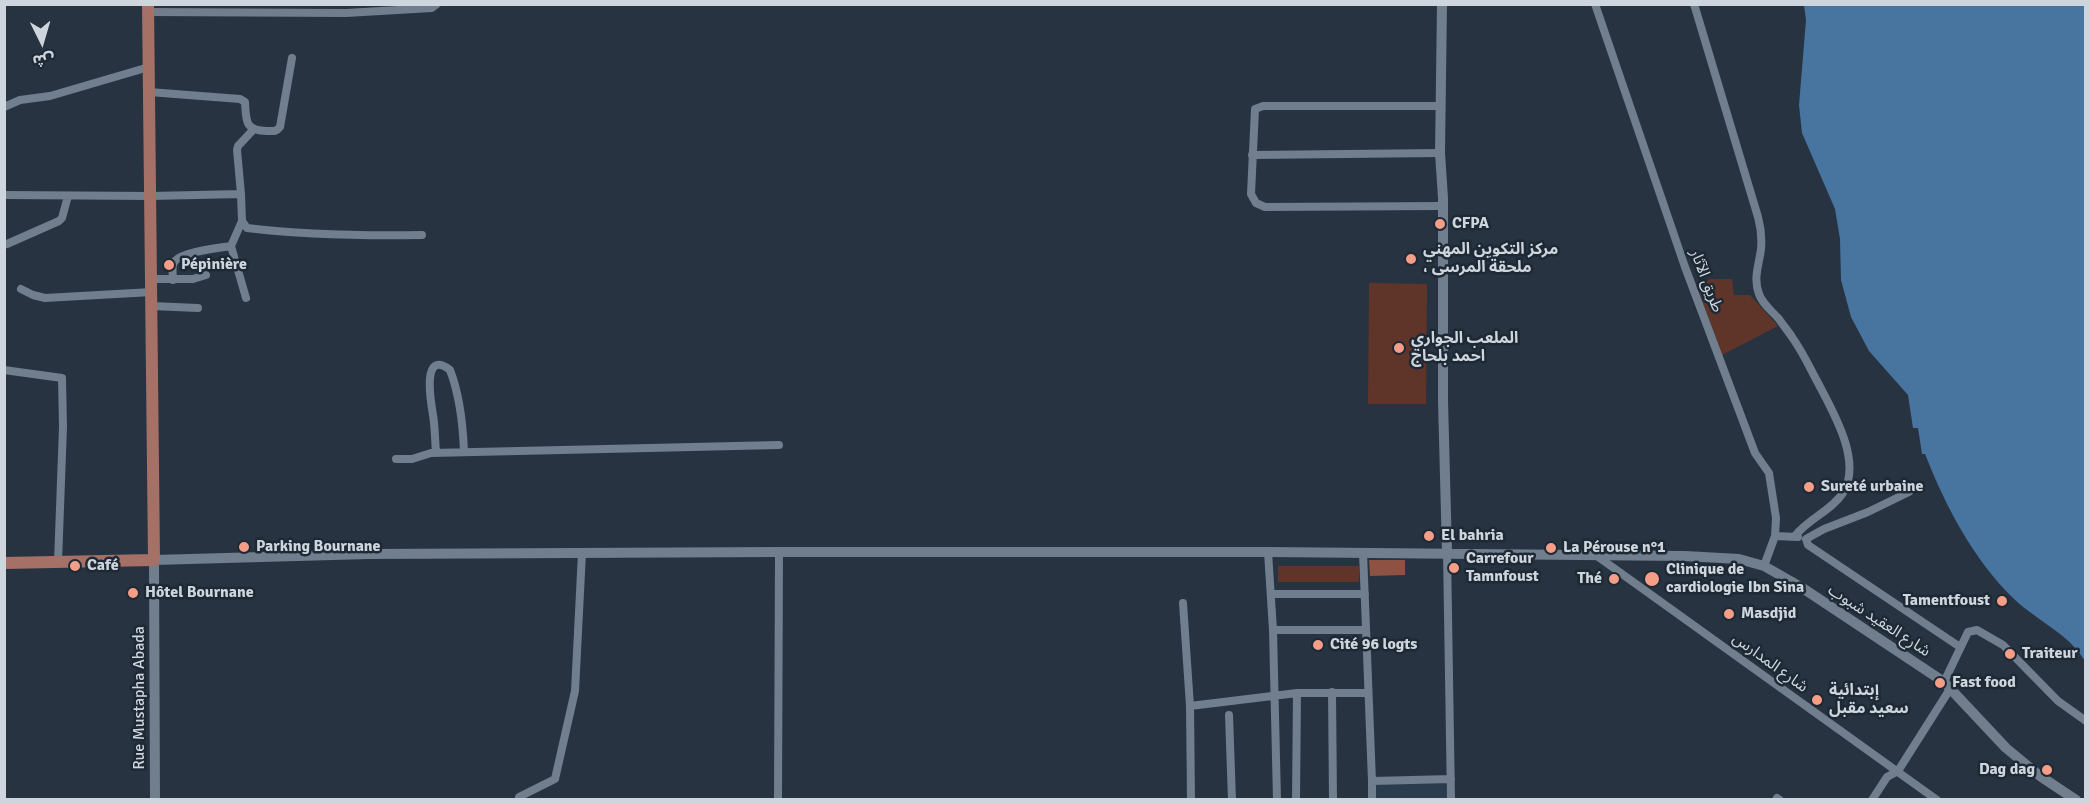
<!DOCTYPE html>
<html>
<head>
<meta charset="utf-8">
<style>
  body { margin:0 }
  #map { position:relative; width:2090px; height:804px; overflow:hidden; background:#273340; font-family:Signika,"Noto Sans Arabic",sans-serif }
  canvas { display:block }
  .frame { position:absolute; inset:0; border:6px solid #ced5dd; pointer-events:none }
  .north { position:absolute; left:12px; top:12px; width:60px; height:60px; -webkit-text-stroke:4px #1d2935; paint-order:stroke; rotate:175deg; font-size:16px; font-weight:700; line-height:24px; text-align:center; color:#ced5dd }
  .north::after { content:''; display:block; margin:auto; width:21px; height:27px; background:#ced5dd; clip-path:polygon(50% 0,100% 100%,50% 72%,0 100%) }
</style>
</head>
<body>
<div id="map">
<canvas width="2090" height="804"></canvas>
<div class="frame"></div>
<div class="north">ش</div>
</div>
<script>
const ctx = document.querySelector('canvas').getContext('2d');
ctx.lineJoin = 'round';
function paint(path, color) { ctx.fillStyle = color; ctx.fill(path, 'evenodd'); }
function stroke(path, color, width, dash) { ctx.strokeStyle = color; ctx.lineWidth = width; ctx.lineCap = dash ? 'butt' : 'round'; ctx.setLineDash(dash || []); ctx.stroke(path); }
function write(font, color, halo, rows, align = 'center') {
  ctx.font = font + ' Signika,"Noto Sans Arabic",sans-serif'; ctx.lineWidth = 5; ctx.setLineDash([]); ctx.textBaseline = 'middle'; ctx.strokeStyle = halo; ctx.fillStyle = color; for (const [text, x, y, turn = 0] of rows) {
    ctx.save(); ctx.translate(x, y); ctx.rotate((+turn || 0) * Math.PI / 180); ctx.textAlign = isNaN(turn) ? turn : align; if (halo) ctx.strokeText(text, 0, 0); ctx.fillText(text, 0, 0); ctx.restore();
  }
}
paint(new Path2D(`
  M1375,781l71,2 1,16 -72,1z`), '#2b3c4e');
paint(new Path2D(`
  M1711,279h21l2,16h16l28,31 -56,29 -26,-71z
  M1369,283l58,1 -1,120h-58z
  M1278,566h81v16h-81z`), '#5f352a');
paint(new Path2D(`
  M1369,560h36v15l-35,1z`), '#8e5242');
paint(new Path2D(`
  M1804,5h281v656c-17,-28 -48,-40 -72,-63 -40,-39 -68,-93 -88,-144h-3l-4,-26h-5l-5,-33 -39,-44 -18,-34 -10,-37 -1,-41 -5,-30 -33,-76 -3,-28 7,-85z`), '#4874a0');
stroke(new Path2D(`
  M1595,4l90,263 70,186 14,20 7,45 -1,18 -11,30
  M1694,4l64,213c3,11 4,21 3,32 -2,16 -8,29 -2,45 4,11 12,16 20,25 4,6 9,12 13,18 10,14 17,29 25,44 15,29 46,80 26,112 -12,18 -35,26 -48,43
  M148,12l198,1 86,-5 5,-4
  M149,92l91,7 5,3c1,19 0,29 22,29 7,0 9,1 13,-4l12,-69
  M1441,106h-178l-8,3 -4,85 5,9 9,4 178,-1
  M4,107l16,-7 30,-4 99,-29
  M1252,155l188,-2
  M241,194l-4,-44 1,-4 15,-16
  M4,195l147,1 90,-2 1,27 -11,25
  M242,221l5,7c59,7 116,8 175,7
  M7,244l52,-23 3,-3 6,-22
  M152,279h41l13,-4
  M173,280c0,-5 -2,-15 2,-19 7,-9 44,-13 56,-15l15,52
  M21,289l12,6 12,3 107,-6
  M152,306l46,2
  M4,370l58,8 1,49 -5,135
  M436,453c-1,-13 -1,-26 -3,-38 -2,-12 -12,-67 17,-45 10,26 13,55 14,82
  M396,459h16l19,-6 348,-8
  M1909,492l-41,20 -44,17 -18,10 2,6 152,102
  M1775,536l23,1
  M1268,552l5,78 4,170
  M1363,552l9,229 79,-2
  M1447,552l4,248
  M1597,556l340,244
  M1271,594h94
  M1183,603l7,103
  M1273,630h93
  M1944,682l24,-50 9,-2 26,15 55,56 28,20
  M1332,692l1,108
  M1229,715l3,85
  M1777,798l3,2
  M519,800v-3l36,-18 20,-88 7,-138
  M778,800l1,-248
  M1191,800l-1,-94 107,-13h71
  M1296,800l1,-107
  M1372,800v-19
  M1872,800l15,-23 11,-6 52,-82`), '#707e8d', 8);
stroke(new Path2D(`
  M1442,4l-2,149 3,45v203l4,151
  M155,800l-1,-240 215,-6 410,-2h489l417,4 54,3 25,7 37,21 143,95 62,66 34,28 36,24`), '#707e8d', 10);
stroke(new Path2D(`
  M4,563l150,-3 -6,-556`), '#a57167', 12);
for (const [x, y, r, color] of [
  [1440,224,6,"#f49e87"],
  [1411,259,6,"#f49e87"],
  [169,265,6,"#f49e87"],
  [1399,348,6,"#f49e87"],
  [1809,487,6,"#f49e87"],
  [1429,536,6,"#f49e87"],
  [244,547,6,"#f49e87"],
  [1551,548,6,"#f49e87"],
  [75,566,6,"#f49e87"],
  [1454,568,6,"#f49e87"],
  [1614,579,6,"#f49e87"],
  [1652,579,8,"#f49e87"],
  [133,593,6,"#f49e87"],
  [2002,601,6,"#f49e87"],
  [1729,614,6,"#f49e87"],
  [1318,645,6,"#f49e87"],
  [2010,654,6,"#f49e87"],
  [1940,683,6,"#f49e87"],
  [1817,700,6,"#f49e87"],
  [2047,770,6,"#f49e87"]
]) { const dot = new Path2D(); dot.arc(x, y, r, 0, 2 * Math.PI); ctx.fillStyle = color; ctx.fill(dot); stroke(dot, '#1d2935', 2); }
write('bold 16px', '#ced5dd', '#1d2935', [
  ["CFPA",1452,224],
  ["مركز التكوين المهني",1423,250],
  ["، ملحقة المرسى",1423,268],
  ["Pépinière",181,265],
  ["الملعب الجواري",1411,339],
  ["احمد بلحاج",1411,357],
  ["Sureté urbaine",1821,487],
  ["El bahria",1441,536],
  ["Parking Bournane",256,547],
  ["La Pérouse n°1",1563,548],
  ["Carrefour",1466,559],
  ["Tamnfoust",1466,577],
  ["Café",87,566],
  ["Clinique de",1666,570],
  ["cardiologie Ibn Sina",1666,588],
  ["Thé",1602,579,"right"],
  ["Hôtel Bournane",145,593],
  ["Tamentfoust",1990,601,"right"],
  ["Masdjid",1741,614],
  ["Cité 96 logts",1330,645],
  ["Traiteur",2022,654],
  ["Fast food",1952,683],
  ["إبتدائية",1829,691],
  ["سعيد مقبل",1829,709],
  ["Dag dag",2035,770,"right"]
], 'left');
write('16px', '#ced5dd', '#1d2935', [
  ["طريق الآثار",1706,281,69],
  ["شارع العقيد شبوب",1879,621,33],
  ["شارع المدارس",1770,663,36],
  ["Rue Mustapha Abada",140,698,-90]
]);
</script>
</body>
</html>
